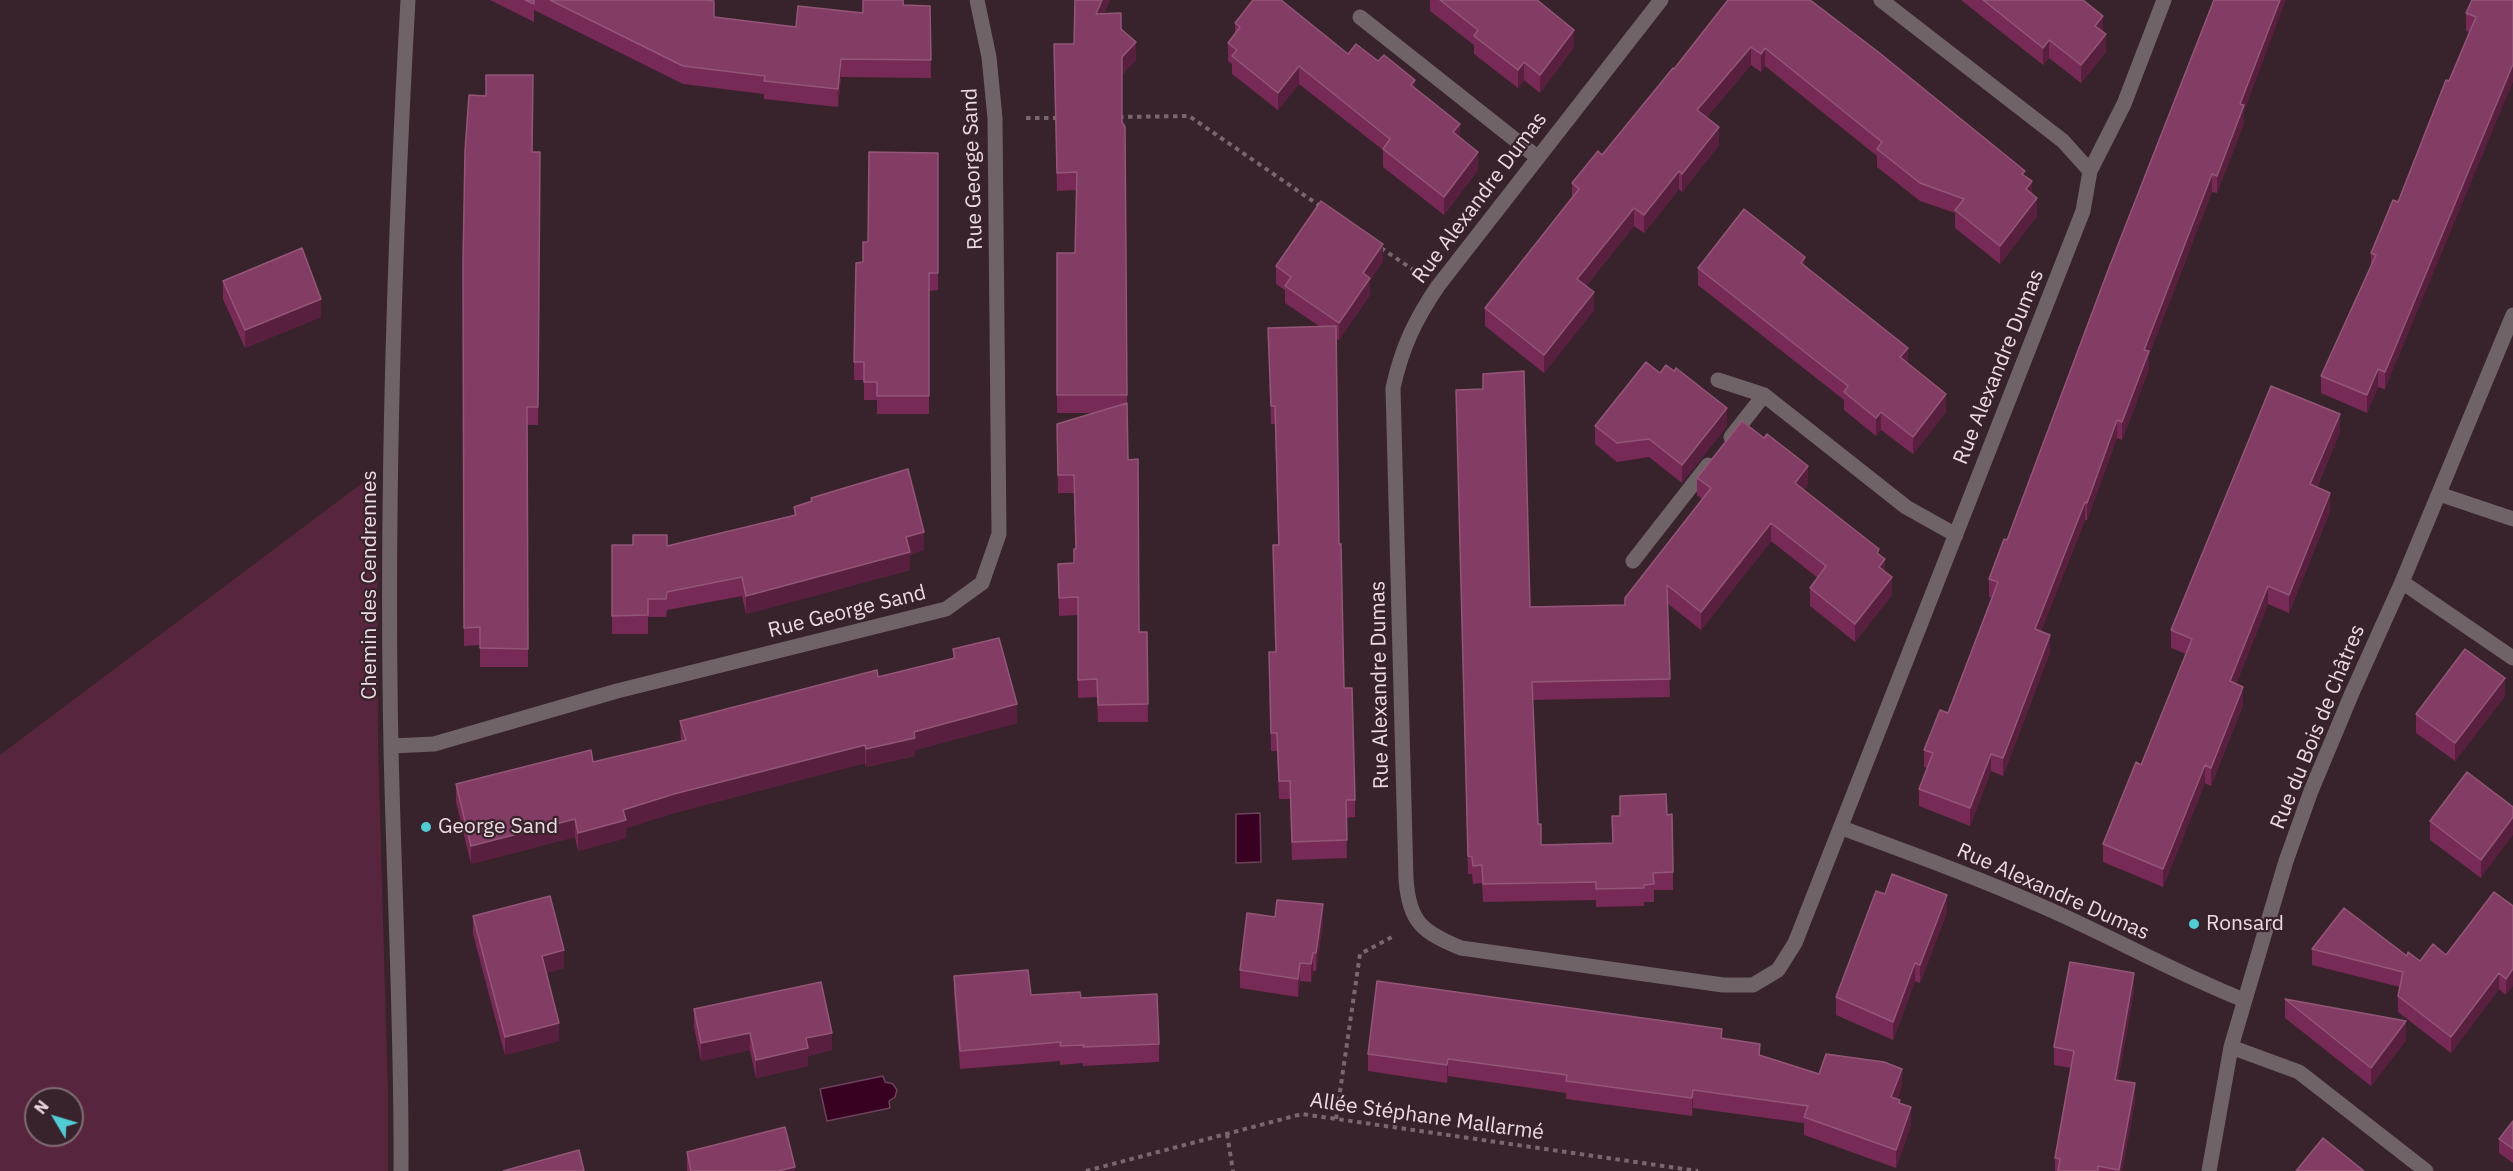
<!DOCTYPE html>
<html>
<head>
<meta charset="utf-8">
<style>
  body { margin:0 }
  #map { position:relative; width:2513px; height:1171px; overflow:hidden; background:#38222c; font-family:"IBM Plex Sans",sans-serif }
  canvas { display:block }
  .north { position:absolute; left:24px; top:1087px; width:60px; height:60px; box-sizing:border-box; background:#38222c; border:2px solid #7f6c74; border-radius:50%; rotate:308deg; font-size:16px; font-weight:700; line-height:24px; text-align:center; color:#eadbe1 }
  .north::after { content:''; display:block; margin:auto; width:21px; height:27px; background:#51ccd3; clip-path:polygon(50% 0,100% 100%,50% 72%,0 100%) }
</style>
</head>
<body>
<div id="map">
<canvas width="2513" height="1171"></canvas>
<div class="north">N</div>
</div>
<script>
const ctx = document.querySelector('canvas').getContext('2d');
ctx.lineJoin = 'round';
function paint(path, color) { ctx.fillStyle = color; ctx.fill(path, 'evenodd'); }
function stroke(path, color, width, dash) { ctx.strokeStyle = color; ctx.lineWidth = width; ctx.lineCap = dash ? 'butt' : 'round'; ctx.setLineDash(dash || []); ctx.stroke(path); }
function write(font, color, halo, rows, align = 'center') {
  ctx.font = font + ' "IBM Plex Sans",sans-serif'; ctx.lineWidth = 4.5; ctx.setLineDash([]); ctx.textBaseline = 'middle'; ctx.strokeStyle = halo; ctx.fillStyle = color; for (const [text, x, y, turn = 0] of rows) {
    ctx.save(); ctx.translate(x, y); ctx.rotate((+turn || 0) * Math.PI / 180); ctx.textAlign = isNaN(turn) ? turn : align; if (halo) ctx.strokeText(text, 0, 0); ctx.fillText(text, 0, 0); ctx.restore();
  }
}
paint(new Path2D(`
  M377,472l1,274 10,348v77h-388v-416zM36,1099h36v36h-36z`), '#58253f');
const water = new Path2D(`
  M1260,813l1,49 -25,1v-49z
  M883,1076l2,6 8,2 4,6 -2,7 -6,4 1,7 -63,13 -7,-32z`);
paint(water, '#380021');
stroke(water, '#6d425b', 1.5);
stroke(new Path2D(`
  M1119,117l70,-1 131,90
  M1026,118h34
  M1381,248l31,21
  M1336,1119l24,-165 32,-17
  M1227,1134l6,37
  M1086,1171l216,-57 396,57`), '#7a666f', 4, [4.5, 4.5]);
stroke(new Path2D(`
  M1661,0l-223,286c-23,34 -36,61 -45,102l13,491c3,43 16,53 55,69l262,37h30l25,-15 17,-27 288,-732 7,-40 34,-67 40,-104
  M1881,0l182,141 27,30
  M1360,17l177,140
  M1718,380l46,15 142,112 50,28
  M1731,437l33,-42
  M2439,494l74,25
  M1633,561l75,-96
  M2402,582l111,76
  M391,746l43,-2 183,-53 329,-82 36,-26 17,-49 -4,-416 -6,-61 -12,-57
  M1842,828c68,25 137,50 204,80 66,29 130,65 198,92
  M2231,1047l68,25 127,99
  M401,1171c1,-141 -7,-282 -10,-424 -5,-249 3,-498 17,-747
  M2209,1171l22,-124 55,-186 25,-70 41,-98 50,-111 111,-267`), '#6f6368', 15);
paint(new Path2D(`
  M490,0h213l11,17 82,10 67,-14 41,-13v5l26,1 1,72 -90,-1 -3,30 -74,-8v-5l-81,-10 -149,-74v12z
  M1075,0h35l-6,13 17,16 15,31 -14,15v47l3,5 2,276 1,57 11,172h8l1,90h-50l-1,-25 -19,1v-83l-19,1 -1,-52 16,-1 2,-14 -2,-56h-16l-1,-51 35,-29h-35v-160h18l2,-63 -20,1 -3,-147h20z
  M1430,0h107l37,47 -34,46 -16,-13 -6,8 -44,-34v-9l-44,-34z
  M1728,0l297,176 7,18 5,22 -37,48 -45,-36v-15l-35,-12 -43,-34v-11l-112,-90 -4,6 -10,-7 -45,53 13,27 -37,47 -3,-3 -35,44 -10,-7 -48,60 8,24 -50,63 -59,-47v-18l87,-110v-15l30,-28 72,-86z
  M1961,0h122l20,32 3,20 -25,31 -32,-25 -6,7z
  M2513,0l-128,389 -7,-2 -11,26 -46,-20v-17l50,-110v-13l27,-51 71,-170 -3,-1v-18z
  M1235,23l143,38 37,27 45,50 18,32 -34,45 -61,-48v-17l-84,-66 -21,26 -46,-36v-10l-4,-3v-18l7,-10z
  M2244,112v11l-27,70 -5,-1 -63,163v14l-27,71 -5,-2 -30,82h-2l-44,111 9,21 -47,124 -12,-5 -21,55 -51,-20v-17l8,-21 -3,-1v-17l24,-37 44,-115 -3,-1v-18l18,-39z
  M533,152h7l-2,273h-11l1,242h-48v-22l-16,1 -1,-384z
  M938,153v137l-9,1v123h-52v-14h-13v-20h-10v-18l9,-100 5,-20z
  M1383,261l-13,20v14l-31,45 -3,-2 3,206 5,144 11,112v17l-9,1 1,40 -55,2 -2,-61h-11l-2,-48h-6l-2,-99h7l-3,-107h5l-3,-121h-4l-3,-96 51,-2 -34,-23v-13l-9,-6v-18z
  M1698,268l210,95 38,49 -33,42 -32,-24 -5,6 -32,-26v-10l-146,-115z
  M223,281l98,36 -76,31 -22,-49z
  M1456,390l74,217 95,-2 77,-106 -5,-4v-17l111,6 -4,6 75,64 13,41 -37,47 -45,-36v-18l8,-10 -47,-37 -70,89 -34,-27 3,94 -137,3 5,124 3,21 72,-2 -1,-27h8v-20l47,19 6,57v18h-19v12h-10v4l-48,1v-7l-113,2 -1,-19 -9,1 -1,-10h-4z
  M1595,426h132l-45,57 -33,-26 -32,5 -22,-18z
  M2340,432l-23,55 13,24 -41,102 -21,-9 -32,80 7,21 -32,81 -6,-3 -42,104 -60,-25v-18l38,-79 45,-111 -15,-6v-18z
  M811,498l113,52 -14,5v15l-164,44 -4,-18 -75,14 -1,7h-18v17h-36v-89l55,1 127,-31v-8l17,-5z
  M953,649l64,74 -102,27v6l-49,11 -1,-4 -191,50 -48,15v10l-48,13 -3,-14 -104,27 -15,-62v-18l137,-22 88,-21 -1,-20 198,-44 75,-19z
  M2505,696l-50,65 -39,-28v-19z
  M2513,807l-32,71 -51,-38v-19z
  M2513,906l-7,89 -7,-6 -48,64 -53,-41v-16l2,-9 -88,-22v-16l95,7 13,5 26,-6z
  M1947,912l-27,71 -5,-2 -22,59 -57,-25v-18z
  M473,916l91,52 -18,5 13,68 -54,14 -32,-121z
  M1275,917l48,5 -7,49h-3l-2,11 -11,-1 -2,16 -58,-9v-18z
  M954,976l77,19 50,3 78,46v18l-76,4v-3l-23,2v-4l-100,8 -6,-75z
  M2134,991l-16,89 17,21 -13,70h-67v-13l16,-90 -17,-3v-18z
  M2285,999l121,41 -35,46 -86,-68z
  M694,1009l138,41 -24,6v10l-52,12 -6,-28 -49,11 -7,-34z
  M1722,1038l38,17 59,19 83,12 -5,13 14,26 -15,43 -92,-33v-12l-111,-15 -1,8 -126,-17v-6l-118,-17 -1,7 -79,-12v-17z
  M2513,1121v42l-14,-10v-14z
  M687,1152l108,19h-108z`), '#772a55');
paint(new Path2D(`
  M1102,0h8l-14,32v-18z
  M2280,0h6l-42,112v11l-27,70v-17l23,-72z
  M2103,16v17l-8,-7z
  M1574,30v17l-34,46v-18z
  M2106,34v18l-25,31v-18z
  M2049,40v18l-6,7v-17z
  M1136,42v18l-14,15v-18z
  M1751,47v18l-54,63v-18z
  M1765,48v18l-4,6v-18z
  M841,59v18l-3,30v-18z
  M1524,62v18l-6,8v-18z
  M2513,64v18l-128,307v-17z
  M1299,66v18l-21,26v-17z
  M1415,80v17l-4,-12z
  M1460,124v18l-7,-10z
  M1719,127v18l-37,47v-18z
  M1478,152v18l-34,45v-18z
  M1679,171v18l-35,44v-18z
  M2212,174v18l-63,163v14l-27,71v-18l22,-72z
  M2032,181v18l-6,-10z
  M2037,198v18l-37,48v-18z
  M1634,208v18l-57,71v-18z
  M1383,244v17l-13,20v14l-31,45v-17l24,-50z
  M1805,257v18l-4,-12z
  M1594,292v18l-50,63v-18z
  M321,299v18l-76,31v-18z
  M1908,348v17l-8,-8z
  M2378,369v18l-11,26v-18z
  M1946,394v18l-33,42v-17z
  M1727,408v18l-45,57v-18z
  M1881,412v18l-5,6v-18z
  M2340,414v18l-30,70v-18z
  M2117,420v18l-30,82v-17z
  M1808,466v18l-13,17v-18z
  M2330,493v18l-41,102v-18z
  M2085,502v18l-50,127v-18z
  M1771,523v18l-70,89v-18z
  M924,532v18l-14,5v15l-164,44v-18l160,-59z
  M1879,549v18l6,-8v18l-6,8 -2,-32z
  M1892,577v18l-37,47v-18z
  M2268,586v18l-38,96v-19z
  M2050,635v17l-47,124v-18z
  M2505,678v18l-50,65v-18z
  M2243,687v18l-32,81v-18z
  M1017,704v19l-102,27v6l-49,11v-18l48,-17z
  M865,745v18l-191,50 -48,15v10l-48,13v-18l45,-23 51,-16z
  M1991,754v17l-21,55v-18z
  M2205,765v18l-42,104v-18z
  M2513,817v18l-32,43v-18z
  M575,819v18l-104,27v-18z
  M1947,895v17l-27,71v-18z
  M1323,904v18l-7,49v-18z
  M564,950v18l-22,6v-18z
  M1313,953v18l-2,11v-18z
  M1300,963v18l-2,16v-18z
  M1915,963v18l-22,59v-18z
  M2513,969v17l-7,9v-16z
  M2134,973v18l-19,106v-17z
  M2499,973v16l-48,64v-16z
  M2406,1021v19l-35,46v-18z
  M559,1023v18l-54,14v-18z
  M750,1033v17l-49,11v-18z
  M832,1033v17l-24,6v10l-52,12v-18l50,-22z
  M1448,1059v17l-1,7v-18z
  M1902,1069v17l-11,29v-18z
  M2135,1083v18l-13,70h-3z
  M1693,1090v18l-1,8v-18z
  M1911,1107v18l-15,43v-18z
  M795,1167v4h-17z`), '#581f3e');
const building = new Path2D(`
  M525,0h9v4z
  M550,0h153l11,1v16l82,10 2,-21 65,7v-13h40v5l27,1 1,54 -90,-1 -3,30 -74,-8 1,-5 -82,-10z
  M1075,0h27l-6,14 25,-1v16l15,13 -14,15v65l3,5 2,268h-70v-142h18l2,-81 -20,1 -3,-129h20z
  M1253,0h28l67,54 8,-10 22,17 6,-6 31,25 -4,5 49,39 -7,8 25,20 -34,45 -61,-48 7,-10 -91,-73 -21,27 -46,-37 5,-6 -9,-7 12,-16 -5,-4z
  M1440,0h97l37,30 -34,45 -16,-13 -6,8 -44,-34 4,-6z
  M1728,0h82l67,51 148,120 -3,3 10,7 -6,8 11,9 -37,48 -45,-36 9,-11 -44,-16 -43,-34 5,-7 -117,-94 -4,6 -10,-7 -54,63 22,17 -37,47 -3,-3 -35,44 -10,-7 -57,71 17,13 -50,63 -59,-47 94,-119 -7,-6 26,-32 4,4 71,-87 1,1z
  M1983,0h100l20,16 -8,10 11,8 -25,31 -32,-25 -6,8z
  M2214,0h66l-40,104 4,1 -27,71 -5,-2 -68,176 5,1 -27,71 -5,-2 -30,83 -2,-1 -50,127 15,6 -47,123 -12,-4 -21,54 -51,-19 14,-36 -9,-3 16,-40 8,3 50,-131 -9,-3 15,-40 3,1 100,-267z
  M2472,0h41v64l-128,308 -7,-3 -11,26 -46,-19 55,-121 -5,-2 22,-53 5,2 48,-122 3,1 27,-64 -10,-4z
  M486,75h47l-1,77h8l-2,255h-11l1,242 -48,-1v-21l-16,1 -1,-366 2,-111 4,-56 17,1z
  M869,152l69,1v120h-9v123h-52v-14h-13v-20h-10l2,-99 7,-1v-20h5z
  M1321,201l62,43 -20,29 7,5 -31,45 -54,-37 6,-9 -15,-11z
  M1744,209l61,48 -4,6 107,85 -8,9 46,37 -33,43 -32,-25 -5,6 -32,-26 4,-6 -150,-118z
  M302,248l19,51 -76,31 -22,-49z
  M1336,326l3,218h2l3,144h8l3,112h-9l1,40 -55,2 -2,-61h-11l-2,-48h-6l-2,-81h7l-3,-107h6l-4,-139h-4l-3,-78z
  M1646,362l14,11 6,-8 8,6 2,-3 51,40 -45,57 -33,-26 -32,4 -22,-17z
  M1524,371l6,236 95,-2v-7l86,-110 -14,-10 45,-57 22,17 3,-4 41,32 -13,17 84,66 -2,4 8,6 -6,8 13,10 -37,47 -45,-36 16,-22 -55,-43 -70,89 -34,-27 3,94 -138,3 6,142h3v21l72,-2 -1,-27h8v-20l46,-2 1,21 5,-1 1,58 -20,1 1,11 -10,1v3l-48,1v-7l-113,2 -1,-19 -9,1 -1,-9 -4,-1 -12,-466 27,-1v-15z
  M2271,386l69,28 -30,70 20,9 -41,102 -21,-9 -38,95 13,6 -32,81 -6,-3 -42,104 -60,-25 33,-82 5,3 51,-126 -21,-9z
  M1127,403l1,57 10,-1 1,173h8l1,72 -50,1 -1,-26 -19,1v-83l-19,1 -1,-34 16,-1v-14h2l-2,-74h-16l-1,-51z
  M908,469l16,63 -18,5 4,15 -164,44 -4,-19 -75,15 -1,7h-18v16l-36,1v-71h21v-10h34v11l129,-31 -2,-8 18,-6 -1,-3z
  M999,638l18,66 -103,28 1,6 -49,11 -1,-4 -191,49 -51,16 3,10 -48,13 -3,-14 -104,27 -15,-62 135,-34 2,12 93,-22 -6,-19 197,-51 1,7 77,-19 -2,-9z
  M2465,649l40,29 -50,65 -39,-29z
  M2467,772l46,35v10l-32,43 -51,-39z
  M1892,874l55,21 -27,70 -5,-2 -22,59 -57,-25 40,-106 9,3z
  M2494,892l19,14v63l-7,10 -7,-6 -48,64 -53,-41 5,-24 -91,-23 32,-41 63,48 1,-4 12,9 13,-17 13,11z
  M550,896l14,54 -22,6 17,67 -54,14 -32,-121z
  M1277,900l46,4 -7,49h-3l-2,11 -11,-1 -2,16 -58,-9 7,-57 28,4z
  M2070,962l64,11 -19,107 20,3 -16,87 -21,-4v5h-40l2,-12 -5,-1 19,-107 -20,-4z
  M1028,970l3,25 49,-3 1,6 76,-4 2,50 -76,3 1,-2 -24,1 1,-4 -101,9 -6,-75z
  M1377,981l345,48 -1,9 39,6 -1,11 60,19 7,-20 58,8 18,7 -11,28 9,3 -1,3 12,4 -15,43 -92,-33 4,-11 -115,-16 -1,8 -126,-17 1,-6 -119,-16 -1,6 -79,-11z
  M821,982l11,51 -26,5 2,10 -52,12 -6,-27 -49,10 -7,-34z
  M2285,999l121,22 -35,47z
  M2513,1121v28l-14,-10z
  M785,1127l10,40 -17,4h-87l-4,-19z
  M2323,1138l41,33h-68z
  M579,1150l5,21h-81z`);
paint(building, '#833d64');
stroke(building, '#935677', 1.5);
for (const [x, y, r, color] of [
  [426,827,6,"#51ccd3"],
  [2194,924,6,"#51ccd3"]
]) { const dot = new Path2D(); dot.arc(x, y, r, 0, 2 * Math.PI); ctx.fillStyle = color; ctx.fill(dot); stroke(dot, '#38222c', 2); }
write('21px', '#eadbe1', '#38222c', [
  ["Rue George Sand",973,169,-92],
  ["Rue Alexandre Dumas",1480,198,-53],
  ["Rue Alexandre Dumas",1999,367,-68],
  ["Chemin des Cendrennes",370,585,-90],
  ["Rue George Sand",847,612,-14],
  ["Rue Alexandre Dumas",1380,685,-91],
  ["Rue du Bois de Châtres",2318,727,-68],
  ["Rue Alexandre Dumas",2053,892,24],
  ["Allée Stéphane Mallarmé",1427,1117,8]
]);
write('21px', '#eadbe1', '#38222c', [
  ["George Sand",438,827],
  ["Ronsard",2206,924]
], 'left');
</script>
</body>
</html>
